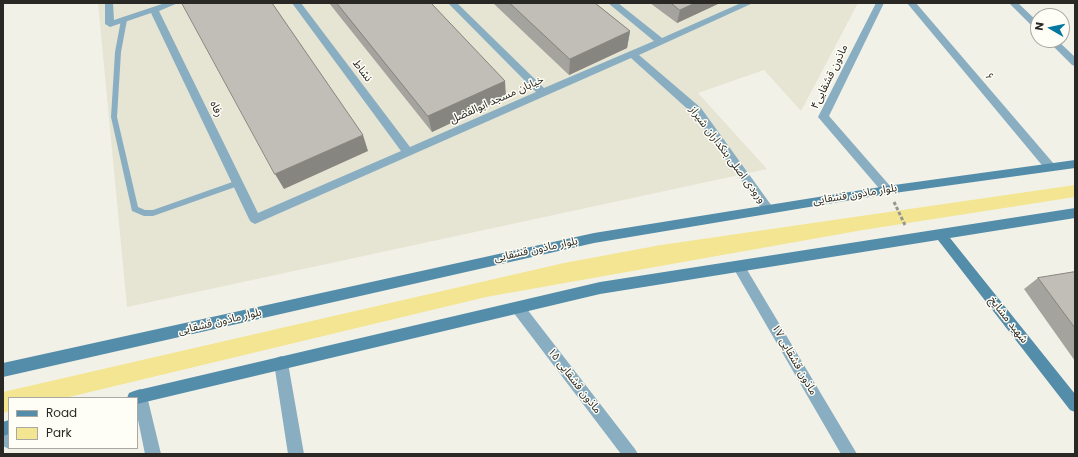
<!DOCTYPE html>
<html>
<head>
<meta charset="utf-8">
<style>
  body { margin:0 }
  #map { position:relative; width:1078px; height:457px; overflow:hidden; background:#f2f1e7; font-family:Poppins,sans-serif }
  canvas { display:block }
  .frame { position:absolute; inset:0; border:4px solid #292825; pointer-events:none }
  .legend { position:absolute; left:8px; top:397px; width:130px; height:52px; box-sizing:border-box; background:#fffef6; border:1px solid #a9a8a2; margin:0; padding:5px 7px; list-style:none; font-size:12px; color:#292825 }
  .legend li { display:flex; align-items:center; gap:8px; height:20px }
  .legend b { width:20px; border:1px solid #a9a8a2 }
  .north { position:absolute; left:1030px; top:8px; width:40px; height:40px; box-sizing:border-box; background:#fffef6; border:1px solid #a9a8a2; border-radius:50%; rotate:279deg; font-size:11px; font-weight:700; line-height:16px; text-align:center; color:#292825 }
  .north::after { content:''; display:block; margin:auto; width:14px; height:18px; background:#0377a0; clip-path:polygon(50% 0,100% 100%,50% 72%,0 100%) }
</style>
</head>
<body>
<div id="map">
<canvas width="1078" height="457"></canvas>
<div class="frame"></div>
<ul class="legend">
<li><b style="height:5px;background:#538daa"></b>Road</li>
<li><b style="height:11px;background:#f3e592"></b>Park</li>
</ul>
<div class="north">N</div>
</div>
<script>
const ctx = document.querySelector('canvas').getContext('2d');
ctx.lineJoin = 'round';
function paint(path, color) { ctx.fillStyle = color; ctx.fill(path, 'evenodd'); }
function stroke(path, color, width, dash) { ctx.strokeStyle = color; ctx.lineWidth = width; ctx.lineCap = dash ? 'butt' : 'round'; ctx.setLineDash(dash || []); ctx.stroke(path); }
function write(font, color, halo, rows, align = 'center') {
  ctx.font = font + ' Poppins,"Noto Sans Arabic",sans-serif'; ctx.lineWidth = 3; ctx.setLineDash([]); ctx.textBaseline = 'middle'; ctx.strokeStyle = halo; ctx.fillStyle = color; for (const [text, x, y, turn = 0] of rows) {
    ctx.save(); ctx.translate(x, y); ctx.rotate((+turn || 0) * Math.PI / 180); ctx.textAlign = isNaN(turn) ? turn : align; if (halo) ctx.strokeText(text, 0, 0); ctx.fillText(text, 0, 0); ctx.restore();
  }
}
paint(new Path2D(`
  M98,3h760l-57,108 -37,-41 -66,23 69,76 -640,138z`), '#e6e4d3');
paint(new Path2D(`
  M1075,185v12l-212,33 -377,67 -421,101h-56v13l-6,2v-21l561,-129 97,-18z`), '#f3e592');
stroke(new Path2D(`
  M894,202l11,23`), '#97968f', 3, [3.5, 2]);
paint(new Path2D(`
  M124,18l3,2 -6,32 -4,65 21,90 7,3h8l85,-30 3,1 1,2 -1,2 -88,31h-9l-12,-5 -21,-94 4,-65 6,-32z`), '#89aec2');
paint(new Path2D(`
  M105,3h8l1,17 51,-17h13l-19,8 99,202 143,-62 -109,-148h9l109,144 126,-55 -88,-89h9l87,85 110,-47 -46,-38h10l44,35 79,-35h12l-114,52 62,53 73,101 -2,3h-8l-71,-98 -62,-56 -376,166 -4,-2 -2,-3 -98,-206 -41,14 -5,-3z
  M876,3h8l-55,113 62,71 2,3 -2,3h-8l-65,-76z
  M907,3h9l138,161 2,3 -2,3h-8z
  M1009,3h9l20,19v8l-3,-1z
  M1047,40h10l18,17v9l-3,-1z
  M739,262l4,1 114,191h-16l-106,-183 -2,-4 2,-4z
  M518,302l5,2 112,145 3,5h-17l-108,-142 -2,-4 2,-4z
  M281,356l5,2 2,5 16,91h-16l-14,-91 2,-5z
  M140,389l5,2 2,5 14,58h-16l-8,-39v-17h-4l2,-7z
  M7,421h2v27h4l-4,1 -6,-3v-24z`), '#89aec2');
paint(new Path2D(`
  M1075,160v8l-188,26 -293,49 -591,134v-14l591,-130 293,-47z
  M1075,208v10l-125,20 125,156v18l-5,-2 -132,-170 -338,54 -463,110v-6h-10l2,-5 5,-2 466,-109z
  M9,420v14l-6,2v-14z`), '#538daa');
paint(new Path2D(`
  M329,3h102l75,94 -74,35z
  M493,3h102l35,28 -3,17 -58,27z
  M650,3h70l-43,20z
  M1075,272v89l-51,-72 14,-11z`), '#a5a39d');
paint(new Path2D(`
  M695,3h25l-43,20 3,-13z
  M630,31l-3,17 -58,27 1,-16z
  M505,81l1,16 -74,35 -4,-16z
  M363,135l5,16 -84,38 -9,-15z`), '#86857f');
const building = new Path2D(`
  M182,3h90l91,132 -88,39z
  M337,3h94l74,78 -77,35z
  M510,3h85l35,28 -60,28z
  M671,3h24l-15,7z
  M1075,272v56l-37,-50z`);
paint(building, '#c0beb6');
stroke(building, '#86857f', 1);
write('11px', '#292825', '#fffef6', [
  ["نشاط",362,71,53],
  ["۴ماذون قشقایی",830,77,-64],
  ["۶",989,77,50],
  ["خیابان مسجد ابوالفضل",497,100,-24],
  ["رفاه",216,109,64],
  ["ورودی اصلی بنکداران شیراز",727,155,53],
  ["بلوار ماذون قشقایی",855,195,-9],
  ["بلوار ماذون قشقایی",536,250,-12],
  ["شهید مشایخ",1008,320,52],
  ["بلوار ماذون قشقایی",220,322,-13],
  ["ماذون قشقایی ۱۷",794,360,60],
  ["ماذون قشقایی ۱۵",574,381,52]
]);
</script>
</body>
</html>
